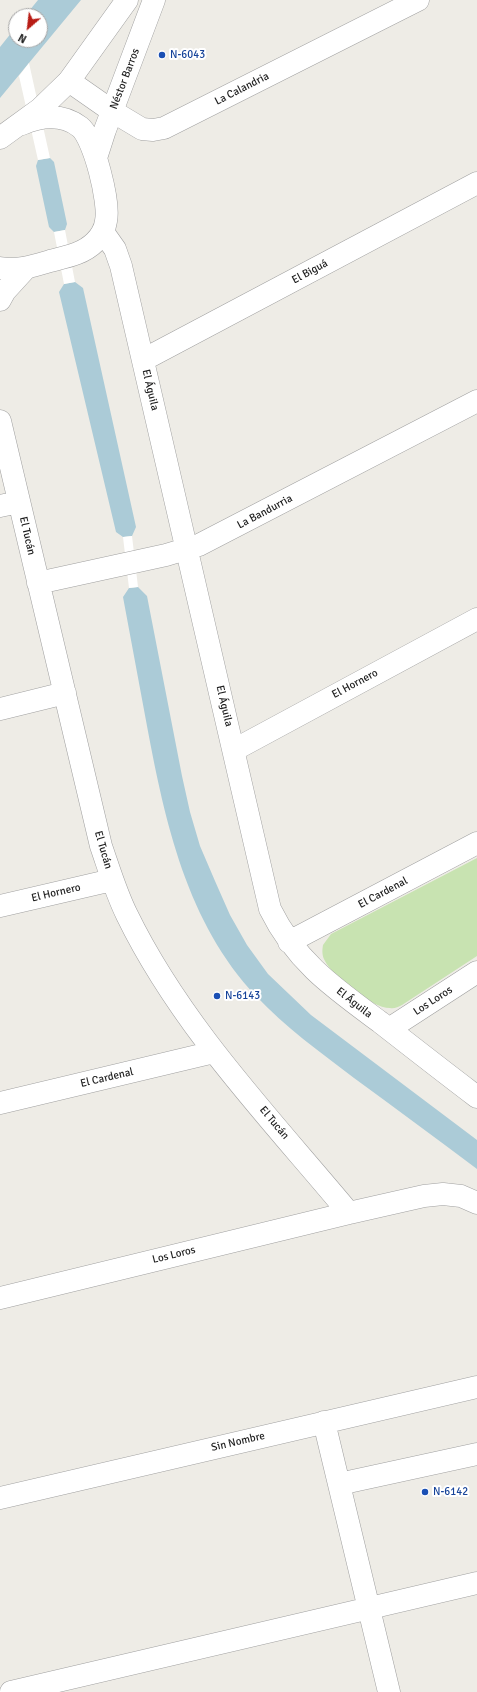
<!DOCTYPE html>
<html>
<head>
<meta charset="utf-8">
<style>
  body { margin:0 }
  #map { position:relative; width:477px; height:1692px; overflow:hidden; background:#eeece6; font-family:Signika,sans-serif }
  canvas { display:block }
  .north { position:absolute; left:8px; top:8px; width:40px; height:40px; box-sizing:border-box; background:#fff; border:1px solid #a5a5a5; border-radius:50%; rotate:208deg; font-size:11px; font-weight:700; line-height:16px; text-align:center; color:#1f1f1f }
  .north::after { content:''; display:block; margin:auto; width:14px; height:18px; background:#b81c15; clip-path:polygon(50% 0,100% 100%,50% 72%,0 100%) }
</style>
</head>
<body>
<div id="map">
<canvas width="477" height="1692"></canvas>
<div class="north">N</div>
</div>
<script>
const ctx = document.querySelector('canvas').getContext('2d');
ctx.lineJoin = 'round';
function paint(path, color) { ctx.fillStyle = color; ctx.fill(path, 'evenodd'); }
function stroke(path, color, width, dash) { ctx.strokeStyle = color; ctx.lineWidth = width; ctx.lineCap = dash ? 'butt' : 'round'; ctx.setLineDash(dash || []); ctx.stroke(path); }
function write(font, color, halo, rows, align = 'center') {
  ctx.font = font + ' Signika,sans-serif'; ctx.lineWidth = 4; ctx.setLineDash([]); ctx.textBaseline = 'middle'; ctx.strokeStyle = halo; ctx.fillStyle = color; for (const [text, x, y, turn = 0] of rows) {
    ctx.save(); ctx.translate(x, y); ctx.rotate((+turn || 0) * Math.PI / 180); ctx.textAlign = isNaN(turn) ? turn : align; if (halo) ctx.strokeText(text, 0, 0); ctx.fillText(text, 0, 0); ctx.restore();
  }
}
paint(new Path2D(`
  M477,858v98l-75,49c-4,2 -8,4 -12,3 -19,0 -57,-31 -65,-47 -3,-5 -3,-10 -2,-16l8,-11z`), '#c8e3b1');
paint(new Path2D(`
  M38,0h43l-81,98v-51l16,-20v13h24v-24h-15z
  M50,158l4,4 13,62 -2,6 -11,2 -5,-5 -13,-61 2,-6z
  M75,282l8,6 53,239 -4,9 -9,1 -7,-5 -57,-240 5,-8z
  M138,587l9,9 35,180 8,36 10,34 15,35 15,34 17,30 21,29 43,41 166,125v29c-41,-31 -82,-61 -123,-91 -34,-26 -69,-51 -98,-82 -69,-73 -91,-174 -109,-270 -8,-43 -16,-86 -24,-129l6,-9z`), '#abcbd7');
paint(new Path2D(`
  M29,63l21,95 -12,2 -19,-84z
  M65,230l10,52 -11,2 -10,-52z
  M132,536l6,51 -9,1 -6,-51z`), '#fff');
const minor = new Path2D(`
  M69,81l43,30 30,18 11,1 11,-2 254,-128
  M103,232l12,17 6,17 149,643c26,53 64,79 110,113 32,25 64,50 97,75
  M0,300l5,-9 21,-23
  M143,360l334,-177
  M0,421l101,425c8,23 15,47 26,69 54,111 143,203 222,298
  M0,506l19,-4
  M38,583l128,-28 33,-10 278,-144
  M0,709l65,-16
  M234,750l243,-131
  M0,906l112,-26
  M289,942l188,-99
  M389,1029l88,-57
  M0,1103l214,-51
  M0,1298l349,-85 75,-17 19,-2 18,2 16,7
  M324,1422l65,270
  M339,1484l138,-30
  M0,1498l477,-111
  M11,1692l466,-109`);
const tertiary = new Path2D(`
  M0,138l40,-29 29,-28 58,-81
  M96,158l9,-28 49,-130
  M0,268c18,3 33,-2 50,-7 16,-4 33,-7 45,-19 5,-5 10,-13 11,-21 4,-18 -12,-83 -26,-94 -18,-14 -39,-11 -58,-3`);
stroke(minor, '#a0a0a0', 23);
stroke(tertiary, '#a0a0a0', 23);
stroke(minor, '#fff', 22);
stroke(tertiary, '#fff', 22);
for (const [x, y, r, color] of [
  [162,55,4,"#1a4fb4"],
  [217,996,4,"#1a4fb4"],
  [425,1492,4,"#1a4fb4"]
]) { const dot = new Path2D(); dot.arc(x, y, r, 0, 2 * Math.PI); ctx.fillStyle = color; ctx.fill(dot); stroke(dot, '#fff', 1.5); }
write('11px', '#164399', '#fff', [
  ["N-6043",170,55],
  ["N-6143",225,996],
  ["N-6142",433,1492]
], 'left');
write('11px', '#1f1f1f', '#fff', [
  ["Néstor Barros",125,79,-69],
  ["La Calandria",242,89,-27],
  ["El Biguá",310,272,-28],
  ["El Águila",150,390,77],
  ["La Bandurria",265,512,-28],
  ["El Tucán",27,536,77],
  ["El Hornero",355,684,-28],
  ["El Águila",224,706,77],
  ["El Tucán",103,850,74],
  ["El Hornero",56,893,-13],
  ["El Cardenal",383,893,-28],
  ["Los Loros",433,1001,-33],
  ["El Águila",354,1003,38],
  ["El Cardenal",107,1078,-13],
  ["El Tucán",274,1123,50],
  ["Los Loros",174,1255,-14],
  ["Sin Nombre",238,1442,-13]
]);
</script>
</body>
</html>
